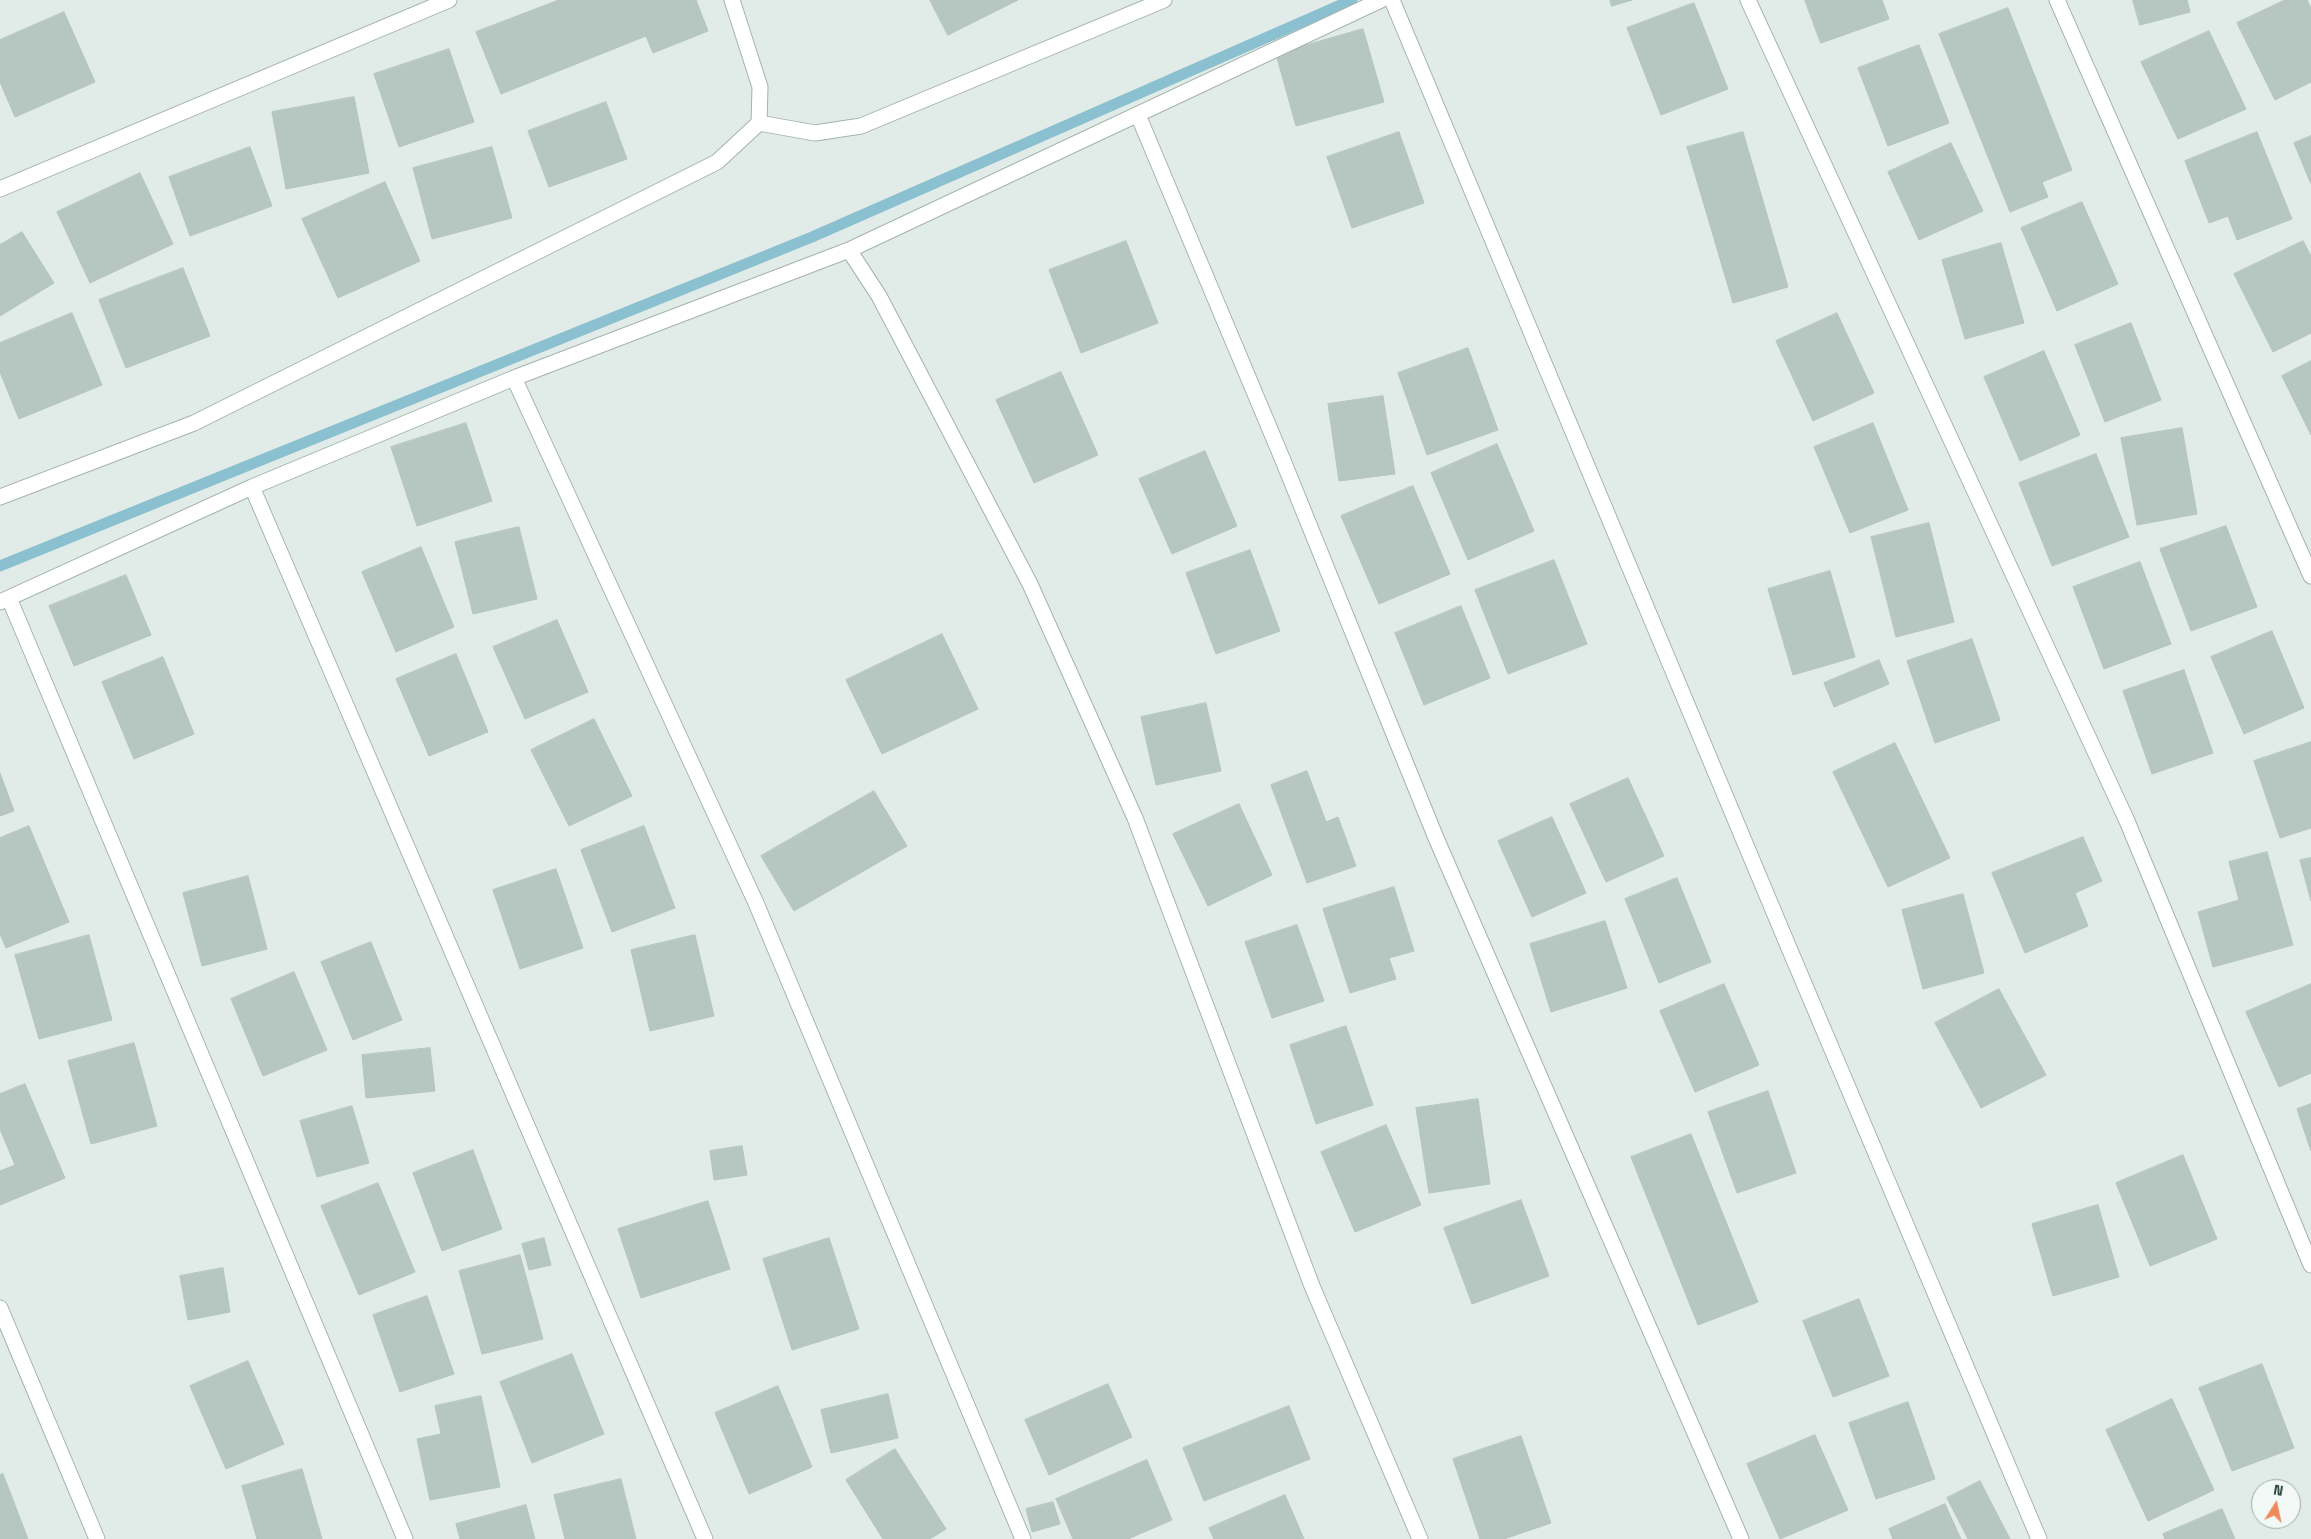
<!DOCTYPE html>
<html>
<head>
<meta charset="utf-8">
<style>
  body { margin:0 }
  #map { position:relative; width:2311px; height:1539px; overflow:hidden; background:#e1ebe7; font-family:"Space Grotesk",sans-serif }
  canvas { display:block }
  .north { position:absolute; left:2251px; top:1479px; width:50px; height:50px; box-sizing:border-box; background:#f1f8f5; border:1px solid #9eaca9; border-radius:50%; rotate:10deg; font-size:14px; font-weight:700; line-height:20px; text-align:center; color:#223b36 }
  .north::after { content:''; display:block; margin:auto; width:18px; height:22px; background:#ee895c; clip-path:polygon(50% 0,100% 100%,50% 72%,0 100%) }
</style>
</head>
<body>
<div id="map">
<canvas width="2311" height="1539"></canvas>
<div class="north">N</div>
</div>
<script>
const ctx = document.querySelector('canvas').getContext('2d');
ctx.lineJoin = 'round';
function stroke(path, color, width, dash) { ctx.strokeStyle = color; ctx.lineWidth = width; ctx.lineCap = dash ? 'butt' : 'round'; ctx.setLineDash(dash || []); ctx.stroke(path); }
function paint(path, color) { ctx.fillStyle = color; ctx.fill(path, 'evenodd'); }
stroke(new Path2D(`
  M0,566l812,-329 540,-237`), '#8ac0cf', 11);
const building = new Path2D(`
  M559,0h137l12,31 -55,22 -7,-17 -145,58 -25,-62z
  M930,0h88l-70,35z
  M1610,0h22l-20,6z
  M1805,0h77l7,19 -68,24z
  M2133,0h54l3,12 -50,13z
  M2285,0h22l4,8v74l-36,18 -38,-77z
  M1694,3l34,86 -67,26 -34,-87z
  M2008,8l64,162 -30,12 6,15 -38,15 -71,-178z
  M64,12l31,70 -80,35 -15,-35v-42z
  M1363,29l21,73 -88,24 -20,-72z
  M2209,31l37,78 -68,30 -37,-77z
  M1919,45l30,78 -61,23 -30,-78z
  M449,49l25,73 -75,25 -25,-73z
  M354,97l15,76 -83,16 -14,-77z
  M606,102l21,57 -78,28 -21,-56z
  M1399,132l25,71 -72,25 -25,-71z
  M1743,132l45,155 -55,16 -46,-156z
  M2257,132l35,87 -55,21 -9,-24 -19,7 -24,-62z
  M2311,136v48l-17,-41z
  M1951,143l32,68 -64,29 -31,-68z
  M250,147l22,59 -82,30 -21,-59z
  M492,147l20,71 -80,21 -19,-71z
  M140,173l33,71 -83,39 -33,-71z
  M385,182l35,79 -82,37 -36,-79z
  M2082,202l36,82 -61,27 -36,-83z
  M22,232l32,51 -54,33v-71z
  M1126,241l32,82 -77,30 -32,-83z
  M2303,241l8,15v77l-38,19 -39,-78z
  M2001,243l23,80 -59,16 -23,-79z
  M183,268l27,68 -84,32 -27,-68z
  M72,313l30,72 -83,34 -19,-47v-29z
  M1837,313l37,80 -61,28 -37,-80z
  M2131,323l30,77 -56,22 -30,-77z
  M1468,348l30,82 -71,25 -29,-82z
  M2044,351l36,84 -60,26 -36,-84z
  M2311,361v74l-29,-59z
  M1061,372l37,83 -64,28 -38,-83z
  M1383,396l12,78 -56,7 -11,-77z
  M466,423l26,78 -75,25 -26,-79z
  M1873,423l35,87 -58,23 -36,-86z
  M2182,428l15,86 -60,11 -16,-87z
  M1497,444l37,87 -66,29 -37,-87z
  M1205,451l32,75 -65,28 -33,-75z
  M2096,454l33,83 -77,29 -33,-83z
  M1413,486l37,88 -71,30 -38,-88z
  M1929,523l25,99 -58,15 -25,-100z
  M2226,526l31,81 -66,24 -31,-82z
  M519,527l18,72 -64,15 -18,-72z
  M421,547l33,80 -58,25 -34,-80z
  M1250,550l30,81 -64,23 -30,-81z
  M1554,560l33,84 -79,30 -33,-84z
  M2140,562l31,82 -67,25 -31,-82z
  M1830,571l25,86 -62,18 -25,-86z
  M126,575l25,60 -77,31 -25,-60z
  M1461,606l29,72 -66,27 -29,-72z
  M557,620l31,72 -63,27 -32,-72z
  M2272,631l32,77 -60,26 -33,-77z
  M942,634l36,75 -96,45 -36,-74z
  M1972,639l28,81 -65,23 -28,-82z
  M456,654l32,78 -59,24 -33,-77z
  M163,657l31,77 -60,25 -32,-77z
  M1879,660l10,24 -55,23 -10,-24z
  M2184,670l29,83 -61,21 -29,-83z
  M1206,703l15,68 -65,14 -15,-68z
  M594,719l38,77 -63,30 -38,-76z
  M2311,742v86l-31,10 -26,-77z
  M1895,743l55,115 -62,29 -55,-115z
  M1307,771l19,51 12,-5 18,49 -49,17 -36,-98z
  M0,773l14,38 -14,5z
  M1628,778l36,78 -58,26 -36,-78z
  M874,791l33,55 -113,65 -33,-55z
  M1239,804l33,71 -64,31 -35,-72z
  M1552,817l34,76 -54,24 -34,-76z
  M29,826l40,96 -63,26 -6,-14v-96z
  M644,826l31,82 -63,24 -31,-82z
  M2083,837l19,44 -27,12 13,33 -63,27 -33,-80z
  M2267,852l26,93 -80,22 -15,-55 41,-12 -10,-38z
  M2311,858v43l-11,-41z
  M556,869l27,79 -63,21 -27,-79z
  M248,876l19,73 -65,17 -19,-73z
  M1677,878l34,84 -52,21 -34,-84z
  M1394,887l20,64 -25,7 7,21 -46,14 -27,-84z
  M1963,894l21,79 -61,16 -21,-79z
  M1605,921l22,67 -76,24 -21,-68z
  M1297,925l27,76 -52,17 -27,-76z
  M89,935l23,85 -73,19 -24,-84z
  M695,935l19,81 -64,15 -19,-81z
  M371,942l31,78 -49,20 -32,-78z
  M294,972l33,78 -64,26 -32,-77z
  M1724,984l35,81 -64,27 -35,-81z
  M2311,984v89l-32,14 -33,-75z
  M1999,989l47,86 -65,33 -46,-85z
  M1346,1026l27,79 -57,19 -26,-79z
  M134,1043l23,83 -66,18 -23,-83z
  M430,1048l5,43 -69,7 -4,-43z
  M25,1084l40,94 -65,27v-34l15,-6 -15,-36v-35z
  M1768,1091l28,82 -59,20 -29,-81z
  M1478,1099l12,85 -61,9 -13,-85z
  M2311,1104v47l-14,-42z
  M352,1106l17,57 -52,14 -17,-56z
  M1386,1125l35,80 -66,27 -34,-80z
  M1691,1134l67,168 -60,23 -67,-168z
  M742,1146l5,29 -33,5 -4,-29z
  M473,1150l29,79 -60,22 -29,-78z
  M2183,1155l34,84 -67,27 -34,-83z
  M378,1183l37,89 -56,23 -38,-89z
  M1521,1200l28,76 -77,28 -28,-76z
  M708,1201l22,68 -89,29 -23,-69z
  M2098,1205l21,72 -66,19 -21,-72z
  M544,1238l7,27 -22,5 -7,-26z
  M829,1238l30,91 -67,21 -29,-91z
  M520,1255l23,84 -61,15 -23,-83z
  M223,1268l7,44 -42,8 -8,-44z
  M427,1296l27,78 -54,18 -27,-77z
  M1859,1299l30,77 -56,21 -30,-76z
  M572,1354l32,80 -72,29 -32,-81z
  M248,1361l36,83 -58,25 -36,-83z
  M2262,1364l32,84 -62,23 -33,-83z
  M1108,1384l24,53 -83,38 -24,-55z
  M778,1386l34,81 -63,27 -34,-81z
  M888,1394l10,44 -67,15 -10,-43z
  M481,1396l19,91 -70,13 -13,-61 24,-5 -6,-28z
  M2172,1399l42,91 -66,31 -42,-91z
  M1908,1402l27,77 -59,20 -27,-76z
  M1289,1406l21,53 -106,42 -21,-53z
  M1815,1435l33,75 -68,29 -33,-75z
  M1521,1436l30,87 -47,16h-24l-27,-80z
  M895,1449l51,80 -16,10h-47l-37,-59z
  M1147,1460l25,60 -44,19h-55l-17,-40z
  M302,1469l20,70h-65l-15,-53z
  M3,1474l25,65h-28v-64z
  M621,1479l15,60h-71l-11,-44z
  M1980,1481l30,58h-42l-21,-41z
  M1285,1495l19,44h-90l-5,-11z
  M1053,1502l7,22 -28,8 -6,-23z
  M1945,1504l16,35h-68l-4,-10z
  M526,1505l9,34h-75l-4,-15z
  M2222,1509l13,30h-70l-2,-5z`);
paint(building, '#b6c6c0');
stroke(building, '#b4c4bf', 1);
const minor = new Path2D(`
  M1392,0l397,948 250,591
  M1748,0l379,821 184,444
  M2057,0l254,576
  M1138,115l144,343 154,380 305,701
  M759,123l56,10 46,-7 303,-126
  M0,189l449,-189
  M849,250l30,46 151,288 105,234 177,468 108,253
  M514,378l242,525 267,636
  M252,487l453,1052
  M0,497l194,-74 523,-261 42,-39 1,-36 -28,-87
  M9,598l396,941
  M0,602l252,-115 262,-109 335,-128 532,-250
  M0,1308l97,231`);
stroke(minor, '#a4b3ae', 17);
stroke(minor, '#fff', 15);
</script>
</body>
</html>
